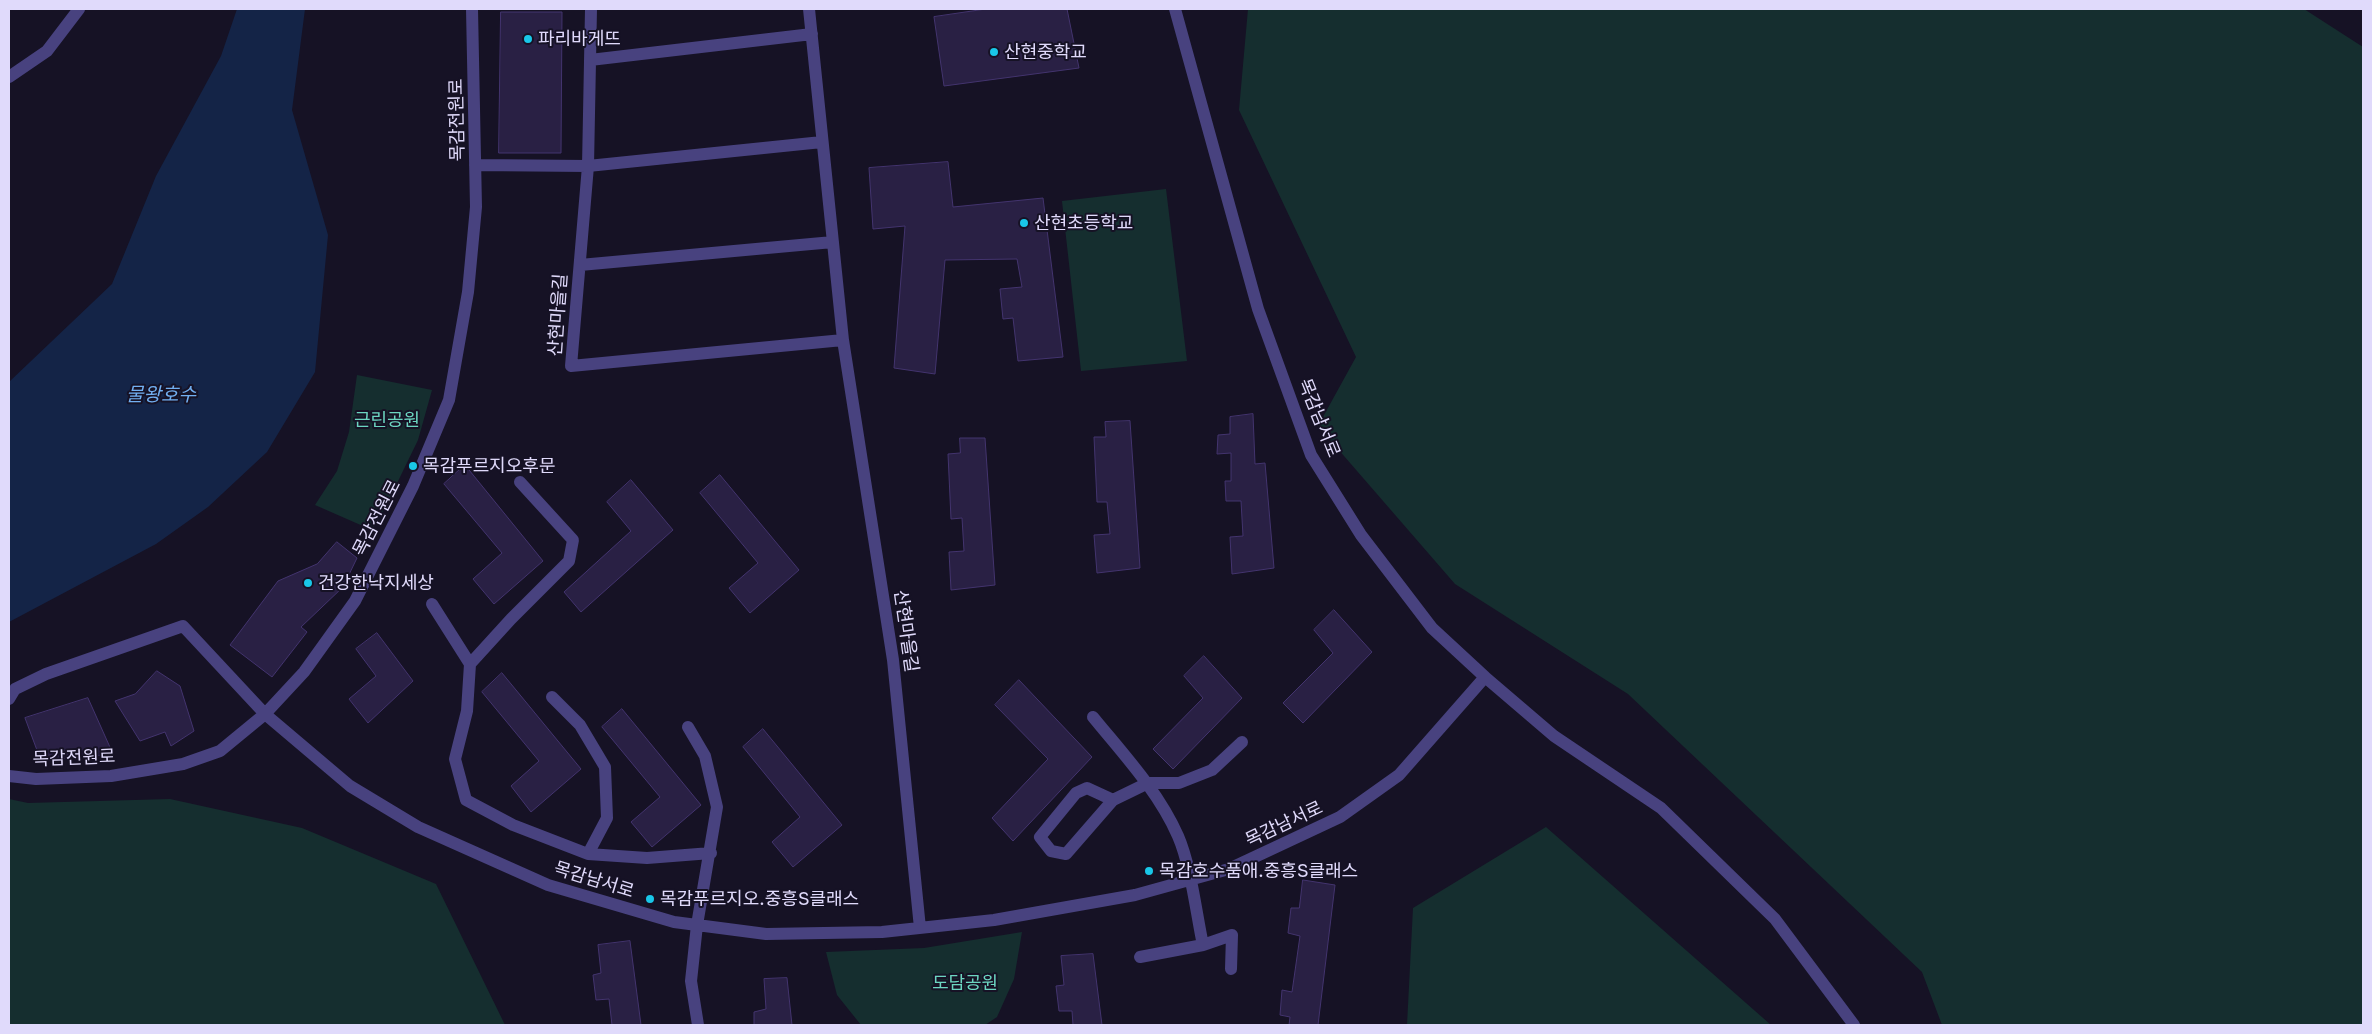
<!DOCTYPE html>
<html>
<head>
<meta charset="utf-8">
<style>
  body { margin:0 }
  #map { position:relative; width:2372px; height:1034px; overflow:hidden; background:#161225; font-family:"Golos Text",sans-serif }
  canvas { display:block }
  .frame { position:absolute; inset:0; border:10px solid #e0dafb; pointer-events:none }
</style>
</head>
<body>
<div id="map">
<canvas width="2372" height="1034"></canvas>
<div class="frame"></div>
</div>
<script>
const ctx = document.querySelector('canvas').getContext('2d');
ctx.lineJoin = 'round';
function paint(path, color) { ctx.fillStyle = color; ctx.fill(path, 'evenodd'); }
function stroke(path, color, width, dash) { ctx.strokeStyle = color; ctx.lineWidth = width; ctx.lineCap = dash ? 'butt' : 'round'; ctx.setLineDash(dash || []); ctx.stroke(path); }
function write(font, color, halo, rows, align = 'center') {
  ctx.font = font + ' "Golos Text","Noto Sans KR",sans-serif'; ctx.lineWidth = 4; ctx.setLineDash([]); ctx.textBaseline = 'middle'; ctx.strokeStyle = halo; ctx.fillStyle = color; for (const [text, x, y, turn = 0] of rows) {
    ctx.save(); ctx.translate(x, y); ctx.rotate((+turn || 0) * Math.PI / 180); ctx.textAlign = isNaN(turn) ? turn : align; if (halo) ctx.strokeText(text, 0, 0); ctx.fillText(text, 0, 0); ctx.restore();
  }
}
paint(new Path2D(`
  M1248,9h1056l59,38v978h-421l-20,-53 -294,-278 -173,-110 -137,-158 38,-69 -117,-247z
  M1166,189l21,172 -106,10 -19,-170z
  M357,375l75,15 -14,50 -33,68 -13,22 -57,-25 22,-34 12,-39z
  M9,799l19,4 142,-4 132,29 134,56 69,141h-496z
  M1546,827l225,198h-364l6,-117z
  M1022,932l-8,47 -17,38 -12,8h-124l-24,-30 -11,-43 98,-4z`), '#152e2f');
paint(new Path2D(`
  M237,9h68l-13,101 36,125 -13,137 -48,80 -59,55 -52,37 -147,78v-240l103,-98 44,-108 65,-120z`), '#142447');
const building = new Path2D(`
  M986,9h81l12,59 -135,18 -10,-69z
  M501,12h61l-1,141h-62z
  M948,162l5,45 90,-9 20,159 -45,4 -5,-43 -10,1 -3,-30 22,-2 -5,-28 -72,1 -10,114 -41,-6 11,-142 -32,3 -4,-61z
  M1253,414l2,50 10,-1 9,105 -42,6 -2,-37 13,-1 -2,-35h-15l-1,-20h6v-28l-14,1 1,-19 12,-1v-17z
  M1130,421l10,147 -43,5 -3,-38 16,-1 -3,-32h-10l-3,-65h12l-1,-15z
  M960,438h25l10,147 -44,5 -2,-38 15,-1 -2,-33 -11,1 -3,-65 12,-1z
  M465,465l78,96 -49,43 -21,-25 29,-26 -58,-69z
  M720,475l79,95 -49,43 -21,-25 29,-25 -58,-70z
  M631,480l42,50 -92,82 -17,-20 67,-61 -24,-29z
  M337,542l20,16 -14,29 -42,40 6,5 -35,45 -42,-32 48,-64 39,-17z
  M1334,610l38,42 -69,71 -20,-20 50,-50 -19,-23z
  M377,633l36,48 -45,42 -19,-24 27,-23 -20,-27z
  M1204,656l38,42 -69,71 -20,-20 50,-51 -19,-22z
  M157,671l23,15 14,45 -23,15 -6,-14 -25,9 -25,-40 20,-7z
  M502,673l79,96 -50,43 -20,-26 28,-25 -57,-69z
  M1019,680l73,77 -79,84 -21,-23 56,-59 -53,-54z
  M88,698l25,56 -72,7 -16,-43z
  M622,709l79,96 -49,42 -21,-25 29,-25 -58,-70z
  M763,729l79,96 -49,42 -21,-25 28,-25 -57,-70z
  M1303,880l32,5 -17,140h-29l1,-8 -10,-2 2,-25 10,2 8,-56 -12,-3 3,-25h8z
  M630,941l11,84h-29l-3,-26 -13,1 -3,-25 8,-2 -3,-28z
  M1093,954l9,71h-29l-1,-14h-13l-3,-25 8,-1 -3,-29z
  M787,978l5,47h-38v-13l12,-3 -2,-30z`);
paint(building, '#292044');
stroke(building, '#43346e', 1);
stroke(new Path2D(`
  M591,9l-3,157 -17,200 272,-26 -34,-331
  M590,60l222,-26
  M9,77l38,-26 32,-42
  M475,165l113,1 234,-24
  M580,265l253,-23
  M843,340l50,320 27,268
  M432,604l38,60 -3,47 -12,48 11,41 47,25 75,29 59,4 64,-5
  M470,664l41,-45 58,-58 4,-21 -53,-58
  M1485,677l69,59 107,72 114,111 79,106
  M552,697l28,28 25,42 2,51 -19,36
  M9,699l6,-10 31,-15 137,-48 82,88 85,72 68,41 130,58 126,37 92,12 116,-2 112,-12 141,-25 94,-26 111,-52 59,-42 86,-98 -53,-49 -71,-93 -50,-80 -53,-146 -83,-300
  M1093,717c31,38 65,74 85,119 13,30 18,76 25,109l-63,12
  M688,727l17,29 12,51 -20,118 -6,56 7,44
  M9,776l27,3 75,-3 72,-12 37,-13 45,-37 39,-42 51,-71 58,-115 36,-86 19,-108 8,-85 -4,-198
  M1113,800l-26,-12 -11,5 -36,44 11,14 15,3 47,-54 35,-17h31l33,-13 30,-28
  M1203,945l29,-10 -1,34`), '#48427f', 12);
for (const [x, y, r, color] of [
  [528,39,5,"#19c7e8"],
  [994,52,5,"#19c7e8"],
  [1024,223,5,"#19c7e8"],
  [413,466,5,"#19c7e8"],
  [308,583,5,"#19c7e8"],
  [1149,871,5,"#19c7e8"],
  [650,899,5,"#19c7e8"]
]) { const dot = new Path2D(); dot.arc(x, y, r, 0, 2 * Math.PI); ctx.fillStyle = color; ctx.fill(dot); stroke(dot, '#161225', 2); }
write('18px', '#e0dafb', '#161225', [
  ["파리바게뜨",538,39],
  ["산현중학교",1004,52],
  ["산현초등학교",1034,223],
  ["목감푸르지오후문",423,466],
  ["건강한낙지세상",318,583],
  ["목감호수품애.중흥S클래스",1159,871],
  ["목감푸르지오.중흥S클래스",660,899]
], 'left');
write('18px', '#e0dafb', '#161225', [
  ["목감전원로",457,120,-91],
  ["산현마을길",558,315,-86],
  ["목감남서로",1319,418,68],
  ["목감전원로",377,518,-63],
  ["산현마을길",906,631,82],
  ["목감전원로",74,758,-2],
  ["목감남서로",1284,824,-25],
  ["목감남서로",594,880,17]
]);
write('18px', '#6cd5c1', '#161225', [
  ["근린공원",387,420],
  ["도담공원",965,983]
]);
write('italic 19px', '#72aff1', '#161225', [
  ["물왕호수",161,395]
]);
</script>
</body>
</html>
